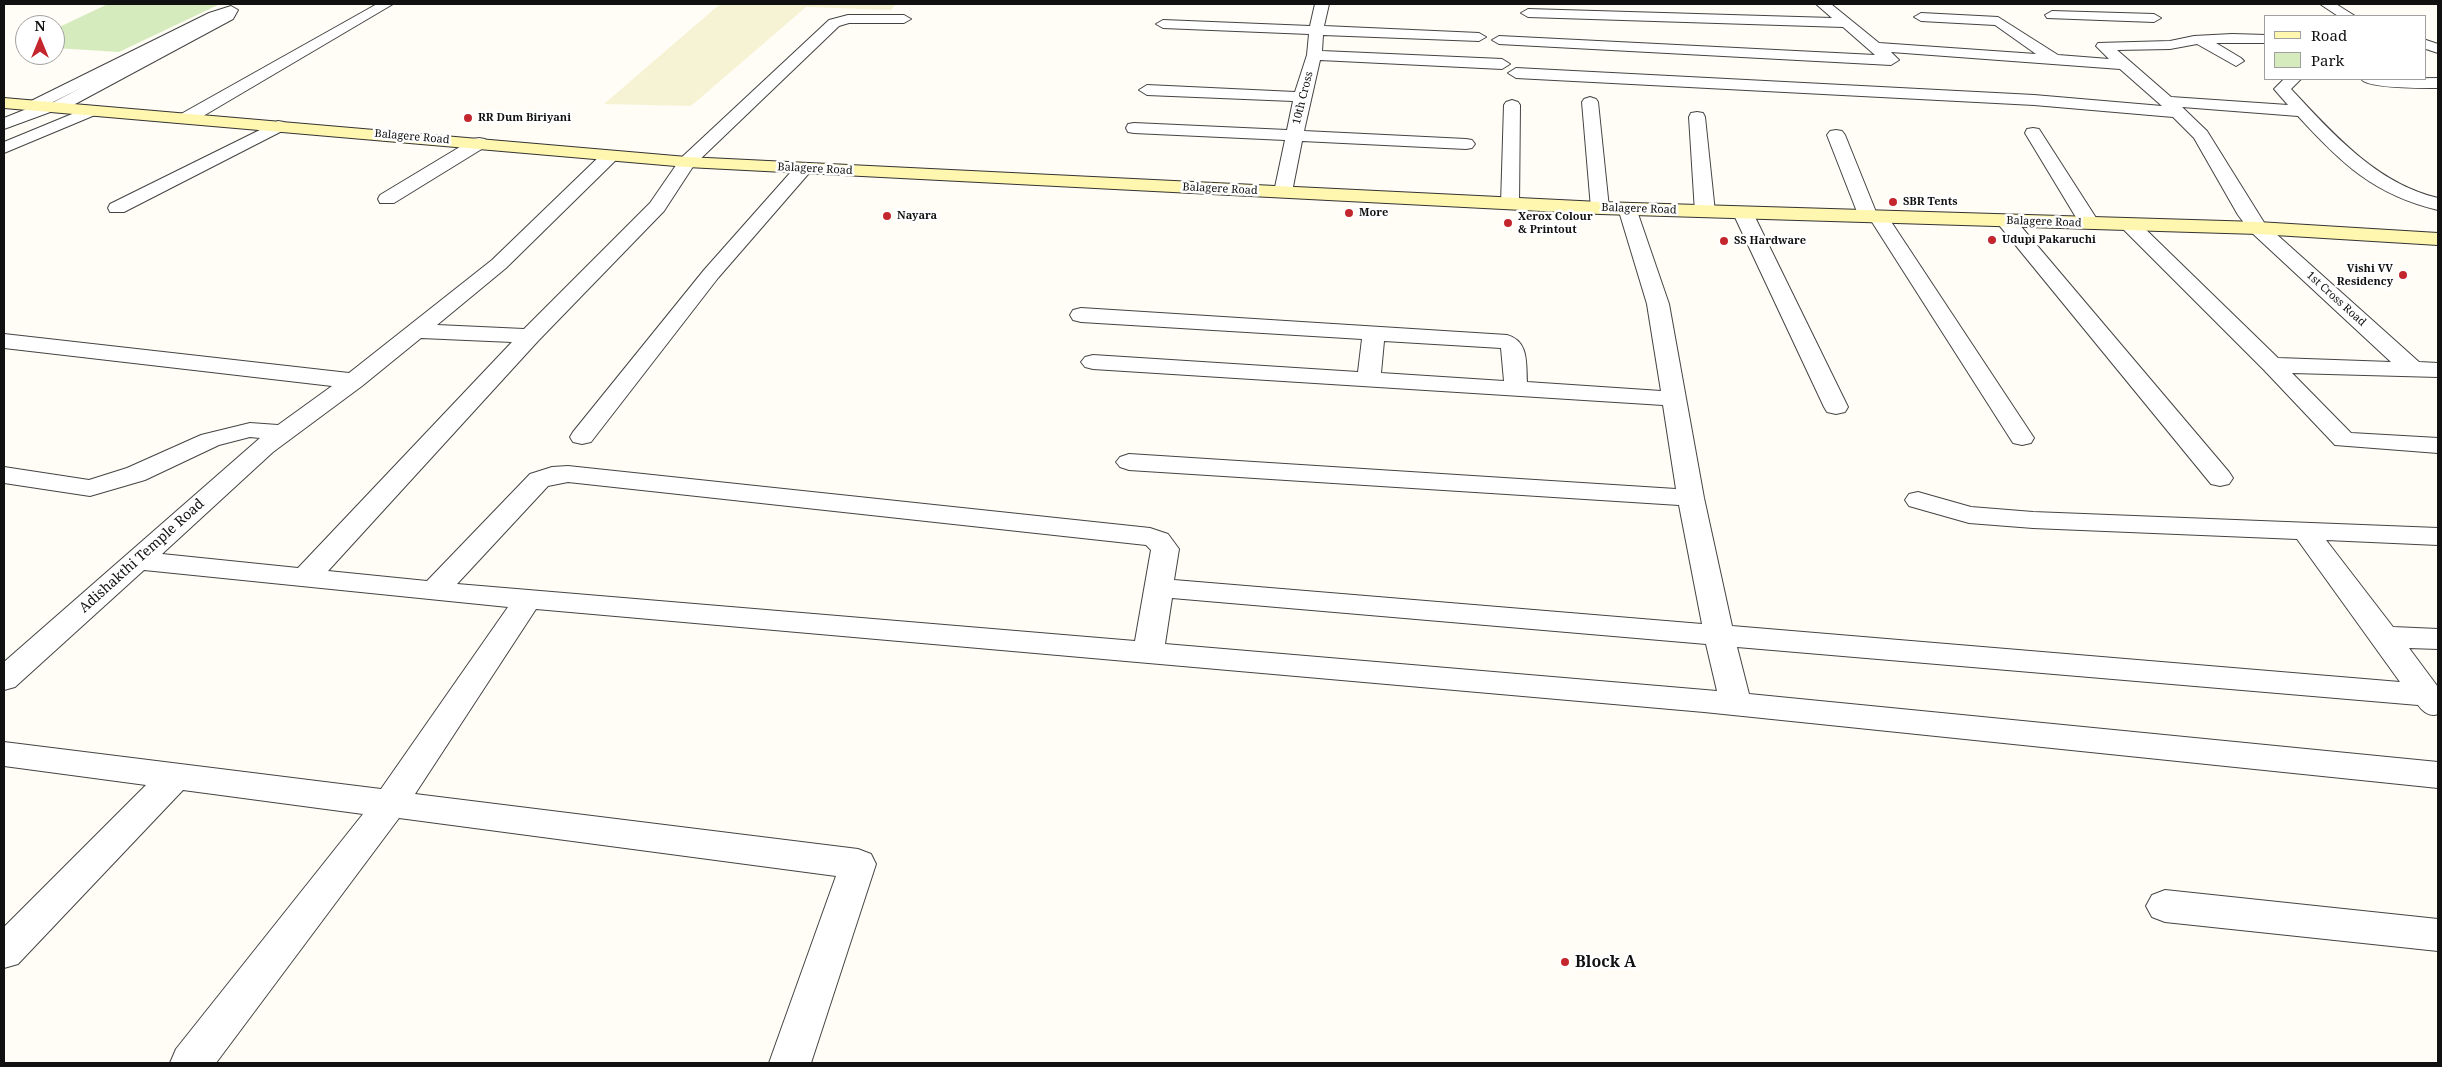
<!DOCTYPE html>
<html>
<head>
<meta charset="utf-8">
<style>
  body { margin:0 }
  #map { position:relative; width:2442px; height:1067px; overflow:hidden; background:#fffdf5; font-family:"Noto Serif",serif }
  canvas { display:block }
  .frame { position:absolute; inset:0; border:5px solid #111; pointer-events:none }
  .legend { position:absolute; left:2264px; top:15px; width:162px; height:65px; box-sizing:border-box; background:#fff; border:1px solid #a0a0a0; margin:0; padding:6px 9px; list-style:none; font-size:15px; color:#111 }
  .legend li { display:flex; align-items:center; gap:10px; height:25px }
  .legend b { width:25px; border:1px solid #a0a0a0 }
  .north { position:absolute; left:15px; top:15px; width:50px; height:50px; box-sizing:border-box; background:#fff; border:1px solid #a0a0a0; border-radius:50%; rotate:0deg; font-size:14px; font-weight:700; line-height:20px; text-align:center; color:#111 }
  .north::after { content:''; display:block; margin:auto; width:18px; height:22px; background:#c4262e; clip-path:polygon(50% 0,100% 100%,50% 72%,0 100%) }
</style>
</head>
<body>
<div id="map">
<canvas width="2442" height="1067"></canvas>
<div class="frame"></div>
<ul class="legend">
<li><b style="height:6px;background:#fff6b0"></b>Road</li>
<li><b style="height:14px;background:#d5ebbd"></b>Park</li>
</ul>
<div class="north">N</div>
</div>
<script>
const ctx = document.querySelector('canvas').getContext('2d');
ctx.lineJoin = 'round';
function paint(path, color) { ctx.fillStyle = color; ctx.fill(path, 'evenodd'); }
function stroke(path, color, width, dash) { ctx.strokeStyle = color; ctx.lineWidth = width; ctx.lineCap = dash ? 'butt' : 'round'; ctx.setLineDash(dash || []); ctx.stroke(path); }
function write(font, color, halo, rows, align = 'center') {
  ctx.font = font + ' "Noto Serif",serif'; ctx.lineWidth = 5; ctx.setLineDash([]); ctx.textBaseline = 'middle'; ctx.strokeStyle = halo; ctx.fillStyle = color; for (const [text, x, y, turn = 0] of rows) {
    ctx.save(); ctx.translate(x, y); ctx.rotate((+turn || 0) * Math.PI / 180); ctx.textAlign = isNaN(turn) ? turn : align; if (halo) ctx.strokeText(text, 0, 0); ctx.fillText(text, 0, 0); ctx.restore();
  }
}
paint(new Path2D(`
  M720,4h176l-5,6 -85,-3 -115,99 -87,-2z`), '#f6f3d4');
paint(new Path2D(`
  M108,4h112l-101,48 -64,-4v-19z`), '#d5ebbd');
const street = new Path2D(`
  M377,4h16l-200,118h-12l-2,-4 2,-4z
  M1315,4h14l-5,22 155,7 7,4 -7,4 -156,-6 -1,16 180,8 8,5 -8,5 -182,-9 -16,71 162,8 6,1 3,4 -3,4 -6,1 -164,-8 -10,51 -2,4h-14l-2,-4 11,-52 -151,-7 -6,-1 -2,-4 2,-4 6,-1 153,7 6,-29 -146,-6 -8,-5 8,-5 148,7 12,-37 2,-21 -146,-6 -7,-4 7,-4 147,6z
  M1816,4h15l48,39 157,11 -41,-29 -74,-4 -7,-4 7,-4 77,4 60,38 51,4 -13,-13 2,-3 72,-2 24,-5 38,-2 34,1v8h-50l25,15 3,3 -8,5 -39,-22 -27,5 -53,1 54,47 117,8 -14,-16 10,-10h17l-10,10c41,44 86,95 147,109v12c-64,-15 -97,-47 -140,-94l-116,-9 25,24 58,93 154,138 19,1v14l-146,-4 59,60 87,5v15l-103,-8 -71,-75 -141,-141 -3,-4 3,-4h14l141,137 113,4 -140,-130 -13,-17 -44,-77 -21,-21 -139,-12 -518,-27 -8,-5 8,-5 518,27 128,11 -42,-37 -229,-17 8,8 -8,5 -392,-21 -7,-4 7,-4 376,19 -32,-28 -315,-10 -7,-4 7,-4 304,9z
  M2320,4h16l19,12h-17z
  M231,6l7,4 -5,9 -169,91 -11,1 -49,18v-11l25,-10 -2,-3 2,-3 180,-89zM83,87l-31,16h-1z
  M2052,11l102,3 7,4 -7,4 -107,-4 -2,-3z
  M848,15h56l7,4 -7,4h-55l-10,3 -145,139 -30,46 -126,130 -210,230 99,10 103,-107 22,-7 16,-1 582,62 18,6 11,15 -5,31 528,44 -23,-119 -550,-35 -9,-3 -4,-5 4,-5 9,-3 547,35 -13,-84 -570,-36 -8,-2 -4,-5 4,-5 8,-2 265,17 4,-33 -281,-17 -8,-2 -3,-5 3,-5 8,-2 426,27c22,6 19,28 20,47l134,9 -14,-87 -29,-96 2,-4h14l2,4 33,96 35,194 28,128 668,56 -103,-143 -264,-11 -64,-5 -60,-17 -4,-6 4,-6 9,-2 53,15 62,5 405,16v17l-112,-5 67,87 45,2v20l-29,-1 29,39v27c-8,3 -15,-2 -20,-9l-681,-58 12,47 689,68v26l-734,-76 -1168,-103 -121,185 443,55 13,5 5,10 -65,199h-42l67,-187 -437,-58 -183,245h-46l6,-14 187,-235 -180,-24 -165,174 -14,4v-41l142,-142 -142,-19v-24l377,47 127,-182 -364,-37 -129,117 -11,3v-28l256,-224 -10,-1 -31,8 -74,35 -55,16 -86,-13v-16l85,13 38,-12 74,-33 49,-12 28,2 54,-39 -328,-38v-14l345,39 143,-113 113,-109h12l3,4 -3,4 -111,109 -69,57 87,4 126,-126 31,-45 148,-138zM421,338l91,4 -214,226 -136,-14 111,-102 89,-66zM1384,341l117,7 3,33 -123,-8zM568,482l578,63 5,5 -16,91 -678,-57 91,-98zM1172,598l534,46 11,47 -552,-47z
  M2426,40l12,4v9l-12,-4z
  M2438,78v10c-13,0 -70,1 -77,-9z
  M1590,97l6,2 2,3 11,106 -2,4h-14l-2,-4 -9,-106 2,-3z
  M1512,100l6,2 2,3 -1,99 -2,4h-14l-2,-4 3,-99 2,-3z
  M89,107l6,2 2,3 -2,3 -91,38v-11z
  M1697,112l6,1 2,4 10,95 -3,4h-14l-3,-4 -6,-95 2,-4z
  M278,121l6,1 2,4 -2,4 -160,82h-14l-2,-4 2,-4z
  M2033,128l6,1 61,95 -3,4h-14l-3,-4 -55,-91 2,-4z
  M1836,130l6,1 3,4 31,77 9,1 3,4 146,221 -3,5 -9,2 -9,-2 -141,-221 -10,-1 -3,-4 -32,-82 3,-4z
  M479,138l6,1 3,4 -3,4 -91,56h-14l-2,-4 2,-4 93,-56z
  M804,163l6,1 3,4 -3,4 -92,106 -127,164 -9,2 -9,-2 -3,-5 3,-5 131,-162 94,-106z
  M1743,207l7,2 3,4 95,194 -3,5 -9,2 -9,-2 -3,-5 -91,-194 3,-4z
  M2006,215l7,2 216,255 4,6 -4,6 -9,2 -9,-2 -212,-259 -3,-4 3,-4z
  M2165,890l273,29v32l-273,-29 -13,-5 -6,-11 6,-11z`);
const secondary = new Path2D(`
  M4,98l683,59 913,45 658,20 180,11v12l-180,-11 -658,-20 -913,-47 -683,-59z`);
stroke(street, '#444', 2);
stroke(secondary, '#333', 2);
paint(street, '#fff');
paint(secondary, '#fff6b0');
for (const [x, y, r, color] of [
  [468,118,5,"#c4262e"],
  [1893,202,5,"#c4262e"],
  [1349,213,5,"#c4262e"],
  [887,216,5,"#c4262e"],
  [1508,223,5,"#c4262e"],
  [1992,240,5,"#c4262e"],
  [1724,241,5,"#c4262e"],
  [2403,275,5,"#c4262e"],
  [1565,962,5,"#c4262e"]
]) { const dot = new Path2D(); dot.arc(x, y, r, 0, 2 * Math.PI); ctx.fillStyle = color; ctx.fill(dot); stroke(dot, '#fff', 2); }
write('11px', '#111', '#fff', [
  ["10th Cross",1303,98,-76],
  ["Balagere Road",412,137,5],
  ["Balagere Road",815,169,3],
  ["Balagere Road",1220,189,3],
  ["Balagere Road",1639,209,2],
  ["Balagere Road",2044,222,2],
  ["1st Cross Road",2336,299,42]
]);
write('bold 11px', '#111', '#fff', [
  ["RR Dum Biriyani",478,118],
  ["SBR Tents",1903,202],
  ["More",1359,213],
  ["Nayara",897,216],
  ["Xerox Colour",1518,217],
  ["& Printout",1518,230],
  ["Udupi Pakaruchi",2002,240],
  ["SS Hardware",1734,241],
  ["Vishi VV",2393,269,"right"],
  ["Residency",2393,282,"right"]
], 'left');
write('14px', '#111', '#fff', [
  ["Adishakthi Temple Road",142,556,-42]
]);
write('bold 16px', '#111', '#fff', [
  ["Block A",1575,962]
], 'left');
</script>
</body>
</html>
